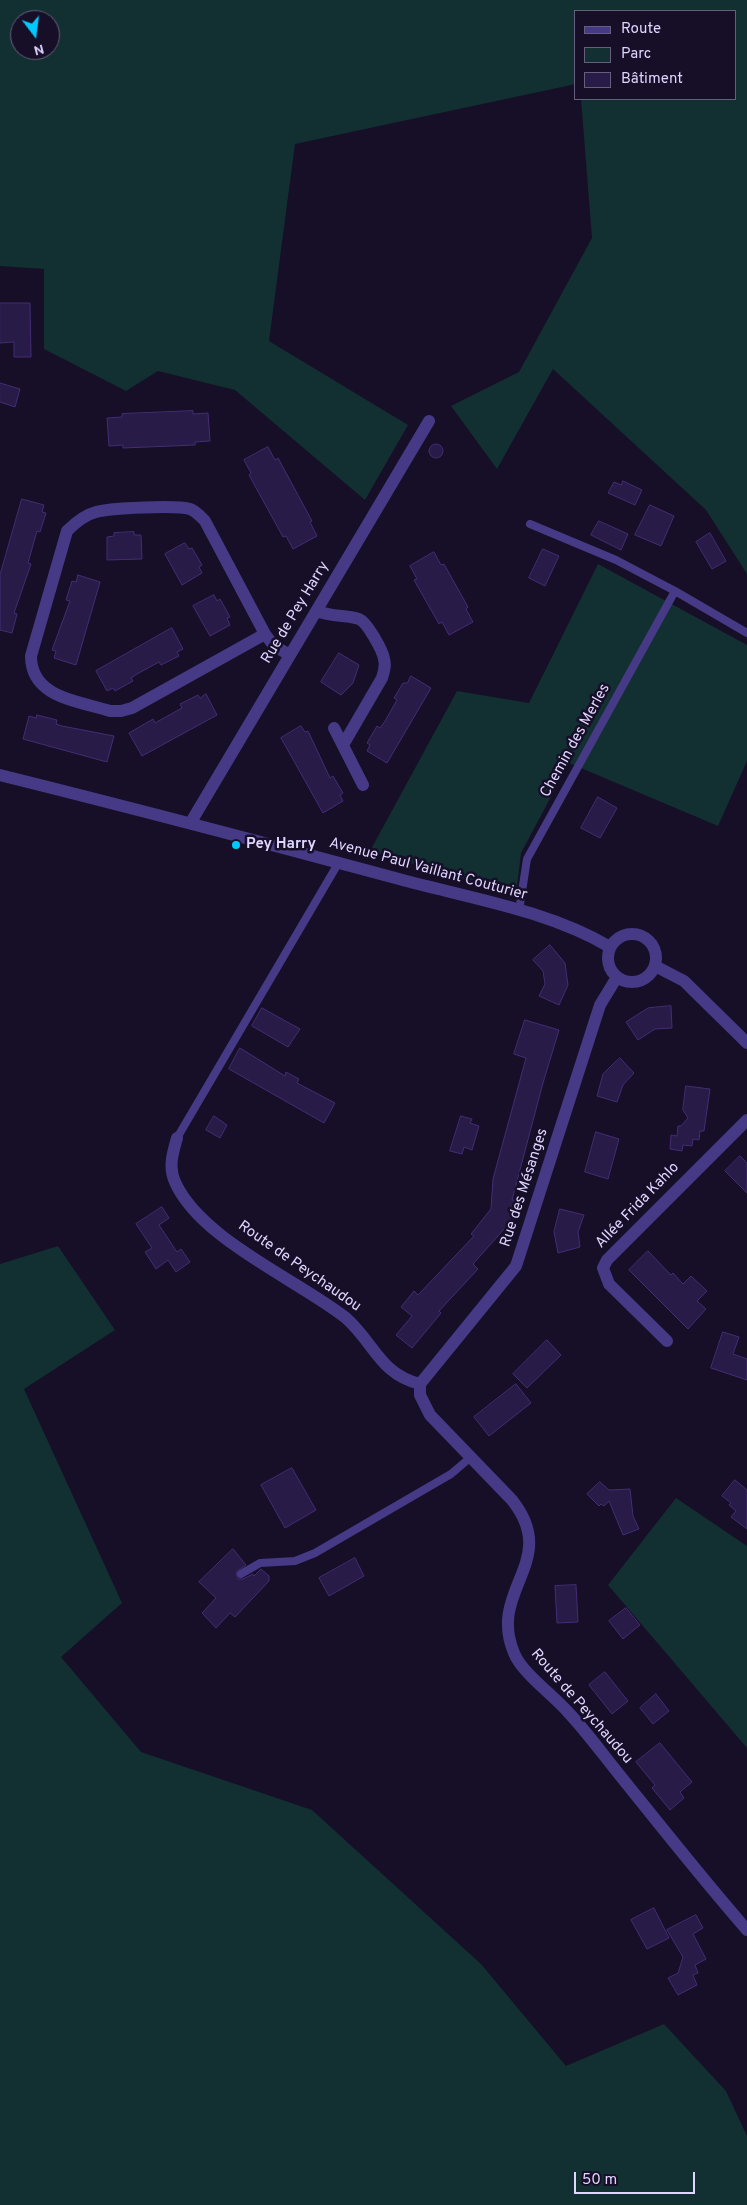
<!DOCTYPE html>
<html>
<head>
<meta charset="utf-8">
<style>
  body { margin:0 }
  #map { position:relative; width:747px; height:2205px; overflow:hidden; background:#160f27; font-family:Overpass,sans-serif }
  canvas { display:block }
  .legend { position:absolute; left:574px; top:10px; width:162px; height:90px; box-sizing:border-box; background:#160f27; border:1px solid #665e7d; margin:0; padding:6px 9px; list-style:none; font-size:15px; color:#dfd5ff }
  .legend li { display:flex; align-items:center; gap:10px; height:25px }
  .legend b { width:25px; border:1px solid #665e7d }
  .north { position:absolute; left:10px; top:10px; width:50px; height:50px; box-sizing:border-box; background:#160f27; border:1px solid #665e7d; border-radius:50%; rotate:165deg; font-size:14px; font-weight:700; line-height:20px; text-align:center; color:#dfd5ff }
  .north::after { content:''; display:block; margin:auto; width:18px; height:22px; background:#01c9ff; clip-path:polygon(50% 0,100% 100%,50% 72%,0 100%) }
  .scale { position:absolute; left:574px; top:2172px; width:121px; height:22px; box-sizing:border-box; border:2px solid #dfd5ff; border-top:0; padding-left:6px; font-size:15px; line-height:18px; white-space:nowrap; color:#dfd5ff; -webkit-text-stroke:4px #160f27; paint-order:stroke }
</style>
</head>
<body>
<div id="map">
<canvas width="747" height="2205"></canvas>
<ul class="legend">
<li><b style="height:6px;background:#463a86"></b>Route</li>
<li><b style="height:14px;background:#122f31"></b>Parc</li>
<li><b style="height:14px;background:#291b48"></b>Bâtiment</li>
</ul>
<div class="north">N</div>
<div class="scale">50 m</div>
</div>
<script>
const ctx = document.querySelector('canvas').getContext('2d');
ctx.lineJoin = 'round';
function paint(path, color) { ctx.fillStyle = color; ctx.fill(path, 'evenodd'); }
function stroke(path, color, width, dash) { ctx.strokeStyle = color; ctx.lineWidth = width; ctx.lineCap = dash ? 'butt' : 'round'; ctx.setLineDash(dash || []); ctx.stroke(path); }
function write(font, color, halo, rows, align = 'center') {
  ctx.font = font + ' Overpass,sans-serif'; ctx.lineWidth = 5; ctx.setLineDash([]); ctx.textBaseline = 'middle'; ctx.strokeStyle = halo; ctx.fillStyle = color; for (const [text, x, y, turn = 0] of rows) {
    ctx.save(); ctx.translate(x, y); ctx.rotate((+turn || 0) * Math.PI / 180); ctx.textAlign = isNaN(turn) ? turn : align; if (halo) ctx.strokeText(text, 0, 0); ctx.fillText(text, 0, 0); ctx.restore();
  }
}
paint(new Path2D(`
  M0,0h747v574l-41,-64 -153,-141 -56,100 -46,-63 68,-34 73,-134 -11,-139h155v-88h-160v73l-281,60 -26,197 139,84 -43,75 -130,-110 -77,-19 -32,20 -82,-42v-80l-44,-3zM20,20h30v30h-30z
  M598,564l149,81v116l-29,65 -149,-63 -48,90 -5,42 -146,-44 87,-160 72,12z
  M58,1246l57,84 -91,59 98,214 -61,54 80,95 171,58 169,154 85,102 98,-42 62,67 21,45v69h-747v-941z
  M676,1498l71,48v202l-139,-163z`), '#122f31');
const building = new Path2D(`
  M0,303h30l1,54h-17v-15l-14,1z
  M0,383l20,6 -5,18 -15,-5z
  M193,411v3l15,-1 2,28 -15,1v3l-72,3v-3l-14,1 -2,-28 15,-1v-3z
  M429 451a7 7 0 1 1 14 0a7 7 0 1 1-14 0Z
  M268,447l7,13 3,-2 34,63 -2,1 7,14 -24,13 -7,-13 -3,1 -34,-62 2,-2 -7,-13z
  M623,481l19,9 -7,15 -27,-12 6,-11 7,3z
  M22,499l22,6 -2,7 4,1 -6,19 -3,-1 -2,7 -7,25 3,1 -17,49 3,1 -5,19 -12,-3v-55z
  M650,505l24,11 -13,30 -26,-11z
  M599,521l29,13 -7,16 -30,-15z
  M134,532v3h7l1,24 -35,1v-23l7,-1v-3z
  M710,533l16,28 -14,8 -16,-27z
  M185,543l4,6 3,-1 10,17 -3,2 3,6 -20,12 -17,-31z
  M543,549l16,7 -14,30 -16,-8z
  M434,552l7,13 3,-1 24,43 -2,2 7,13 -24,13 -7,-13 -3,2 -25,-44 3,-1 -7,-13z
  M78,575l22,7 -24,83 -22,-7 2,-7 -4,-1 18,-49 -4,-1 6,-19 4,1z
  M214,595l3,6 3,-2 10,18 -3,1 3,7 -20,11 -17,-30z
  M172,628l11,21 -6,3 2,4 -18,9 -2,-3 -22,12 -6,4 2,3 -18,10 -2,-3 -6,3 -11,-20z
  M339,653l20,12 -6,18 -12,12 -20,-13z
  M411,676l20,12 -44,75 -20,-12 3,-6 -3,-2 10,-17 3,2 5,-7 12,-21 -3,-2 9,-15h4z
  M206,694l11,21 -75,41 -13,-23 24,-14 2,4 27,-15 -2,-4 18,-9 2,3z
  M37,715l20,5 -1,4 6,2 52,10 -7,26 -84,-23 6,-23 7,2z
  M301,726l4,6 3,-1 22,47 3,-2 10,17 -3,2 3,6 -20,12 -42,-75z
  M598,797l19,11 -17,30 -19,-10z
  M550,945l15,18 3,22 -9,20 -20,-9 6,-12 -2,-13 -10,-11z
  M671,1006l1,22 -17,1 -17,11 -12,-18 22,-14z
  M262,1008l38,21 -12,18 -36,-21z
  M525,1020l34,10 -16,53 -31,117h6l-5,19 -40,45 5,5 -39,42 2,2 -29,35 -16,-13 16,-19 -11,-9 13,-16 4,4 56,-59 -3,-2 20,-25 2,-30 33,-121 -12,-4z
  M240,1048l45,28 1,-4 13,7 -2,4 38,20 -11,20 -95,-54z
  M620,1058l14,15 -11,12 -6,17 -20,-6 6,-22z
  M686,1086l24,3 -6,42h-4l-1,9 -6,-1 -1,7 -9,-1 -1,6 -12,-2 1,-14 6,1 1,-10h3l7,-8 -5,-8z
  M214,1116l13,9 -7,13 -14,-8z
  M461,1116l11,3 -2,4 9,3 -7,24 -8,-3 -2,7 -12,-3z
  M596,1132l23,7 -11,40 -23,-7z
  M740,1156l7,7v30l-22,-22z
  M162,1207l7,11 -10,7 18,27 4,-3 9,13 -14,10 -8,-12 -12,9 -11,-17 7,-4 -16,-24z
  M560,1209l24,6 -6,17 2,15 -22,6 -4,-21z
  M648,1251l23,24 2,-2 10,11 8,-8 16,15 -10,10 9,8 -18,20 -59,-59z
  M723,1332l16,5 -6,17 14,5v21l-36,-12z
  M547,1340l14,15 -34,33 -14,-14z
  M516,1384l15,19 -42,33 -15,-19z
  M292,1468l24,42 -31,18 -24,-43z
  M735,1480l12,10v39l-16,-12 5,-6 -7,-6 2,-2 -9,-7z
  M600,1482l9,8 21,-1 3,27 6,13 -16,6 -14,-34 -5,5 -3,-2 -2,2 -12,-12z
  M233,1549l13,16 -10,7 2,7h5l10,-5 1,2 7,-7 8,7v5l-34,36 -5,-4 -14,15 -14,-15 14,-15 -17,-16z
  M355,1558l9,18 -35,20 -10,-18z
  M576,1585l2,37 -21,1 -2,-37z
  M626,1608l14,17 -17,14 -14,-18z
  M605,1672l23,29 -16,13 -23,-29z
  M656,1694l13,17 -16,13 -13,-16z
  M660,1743l32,39 -12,10 4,6 -14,12 -18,-22 3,-3 -19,-23z
  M654,1908l15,30 -22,11 -16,-29z
  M696,1915l7,13 -10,6 13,25 -11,6 3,8 -5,2 4,10 -19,10 -10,-17 10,-5 5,-16 -16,-27z`);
paint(building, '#291b48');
stroke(building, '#432d74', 1);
stroke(new Path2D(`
  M530,524l86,36 59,31 72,42
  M519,911l8,-52 148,-268
  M177,1138l162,-276
  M241,1574l19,-11 35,-2 20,-8 136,-79 20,-17`), '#463a86', 8);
stroke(new Path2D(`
  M317,611c14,6 32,4 42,8 8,3 24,32 25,40 2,7 0,12 -2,19l-39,67
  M265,634l-133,74 -11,3h-11c-31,-10 -79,-13 -79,-55l36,-125c8,-8 17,-16 29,-19 14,-4 81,-7 94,-3 6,2 11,8 15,12l60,113 9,12 16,9
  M334,728l29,57
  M0,775c133,33 266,68 399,104 70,19 148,31 211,68
  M191,822l238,-401
  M608 958a24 24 0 1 1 48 0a24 24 0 1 1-48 0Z
  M655,966l29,15 63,62
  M177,1138c-4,14 -9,29 -2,44 25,57 123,98 171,136 29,26 34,56 74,66
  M667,1341l-58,-57 -6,-16 4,-8 140,-140
  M420,1384v11l10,20 82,85c49,62 -25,89 2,153 8,20 38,41 53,58 20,21 37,45 55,67 41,51 82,103 125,152
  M420,1384l96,-118 84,-261 17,-28`), '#463a86', 12);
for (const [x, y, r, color] of [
  [236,845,5,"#01c9ff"]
]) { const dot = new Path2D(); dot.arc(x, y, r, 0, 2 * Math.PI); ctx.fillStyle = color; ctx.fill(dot); stroke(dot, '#160f27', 2); }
write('15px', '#dfd5ff', '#160f27', [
  ["Rue de Pey Harry",296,613,-59],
  ["Chemin des Merles",576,741,-61],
  ["Avenue Paul Vaillant Couturier",428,870,15],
  ["Rue des Mésanges",525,1188,-72],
  ["Allée Frida Kahlo",638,1206,-46],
  ["Route de Peychaudou",299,1267,35],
  ["Route de Peychaudou",581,1707,49]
]);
write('bold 15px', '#dfd5ff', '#160f27', [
  ["Pey Harry",246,845]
], 'left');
</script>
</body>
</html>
